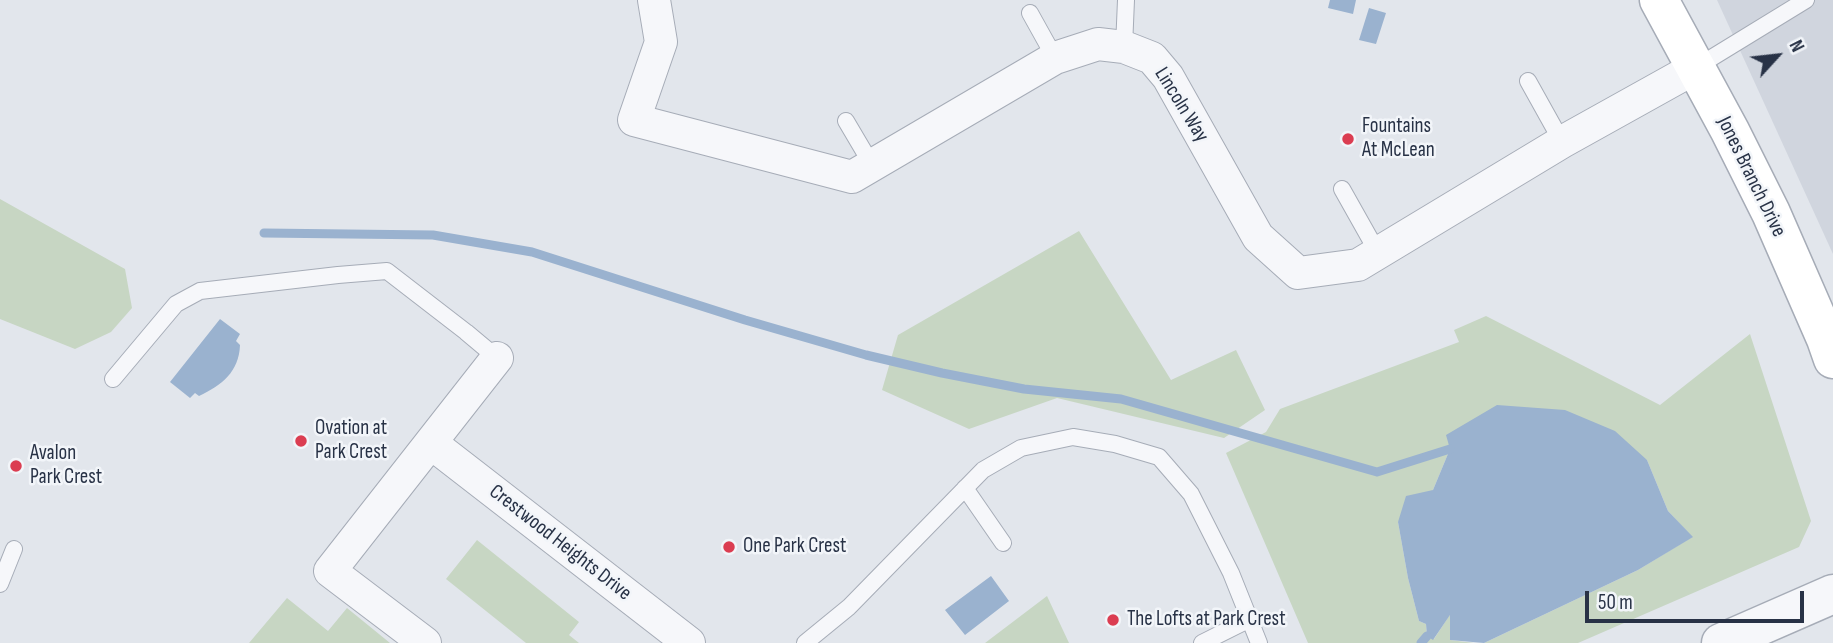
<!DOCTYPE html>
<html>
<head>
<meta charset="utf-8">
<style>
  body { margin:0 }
  #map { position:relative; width:1833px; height:643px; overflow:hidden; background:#e2e6ec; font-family:"Sofia Sans Condensed",sans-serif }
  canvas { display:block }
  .north { position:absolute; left:1742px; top:21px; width:70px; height:70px; -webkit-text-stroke:5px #f2f5f9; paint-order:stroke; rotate:63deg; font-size:19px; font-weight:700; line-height:28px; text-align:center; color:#283246 }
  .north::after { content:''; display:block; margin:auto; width:24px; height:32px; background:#283246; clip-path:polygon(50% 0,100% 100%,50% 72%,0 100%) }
  .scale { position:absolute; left:1585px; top:591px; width:219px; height:32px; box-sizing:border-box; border:4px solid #283246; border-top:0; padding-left:9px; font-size:21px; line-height:24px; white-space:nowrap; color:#283246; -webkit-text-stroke:5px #f2f5f9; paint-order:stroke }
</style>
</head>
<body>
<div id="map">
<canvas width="1833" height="643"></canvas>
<div class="north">N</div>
<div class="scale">50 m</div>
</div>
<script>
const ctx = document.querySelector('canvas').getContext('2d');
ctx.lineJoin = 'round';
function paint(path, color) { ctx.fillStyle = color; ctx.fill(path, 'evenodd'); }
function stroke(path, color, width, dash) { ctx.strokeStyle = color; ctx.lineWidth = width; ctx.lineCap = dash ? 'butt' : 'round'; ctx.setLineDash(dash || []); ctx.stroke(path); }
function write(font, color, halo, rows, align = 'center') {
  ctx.font = font + ' "Sofia Sans Condensed",sans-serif'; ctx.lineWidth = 5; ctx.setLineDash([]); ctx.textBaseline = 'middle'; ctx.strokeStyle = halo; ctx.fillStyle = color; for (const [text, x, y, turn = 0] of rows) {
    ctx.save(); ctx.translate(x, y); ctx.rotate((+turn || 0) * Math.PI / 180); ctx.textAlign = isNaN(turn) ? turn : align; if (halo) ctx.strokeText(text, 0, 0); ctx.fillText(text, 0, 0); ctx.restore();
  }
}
paint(new Path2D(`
  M1717,0h116v254z`), '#d0d5de');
paint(new Path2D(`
  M0,199l125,70 7,39 -21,24 -36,17 -75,-30z
  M1079,231l92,149 65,-30 29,60 -41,28 -167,-40 -88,31 -87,-39 16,-55z
  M1486,316l174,89 90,-71 61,187 -12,26 -221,96h-94l154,-73 54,-33 -24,-26 -21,-51 -197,-11 -17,41 -35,32 10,56 11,43 7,3 1,12 7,3 17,-26 -1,27 24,3h-166l-82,-190 40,-21 14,-23 179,-67 -5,-12z
  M477,540l102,82 -10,13 10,8h-53l-80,-64z
  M1047,596l22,47h-84z
  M287,598l41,33 19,-23 43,35h-141z`), '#c7d6c3');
paint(new Path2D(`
  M1330,0h26l-3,14 -25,-6z
  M1369,8l17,5 -10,31 -17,-4z
  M220,319l20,15 -4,7 4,4c-1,27 -18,40 -41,51l-4,-3 -5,5 -20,-16z
  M1497,405l68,5 50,21 32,29 21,51 25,26 -55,33 -154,73 -34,-3v-25l-17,25 -6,-4 -1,-12 -7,-3 -11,-43 -10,-56 8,-26 27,-6 17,-41 -4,-14z
  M991,576l18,25 -44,34 -20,-25z`), '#9ab2cf');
stroke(new Path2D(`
  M264,233l169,2 99,17 213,68 121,35 76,18 82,16 97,10 256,73 73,-23
  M1421,643l6,-7`), '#9ab2cf', 9);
const service = new Path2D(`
  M1030,13l25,45
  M1124,47l2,-47
  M1695,68l111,-68
  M1528,81l34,61
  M846,121l26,44
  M1342,189l36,64
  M113,379l63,-75 24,-13 138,-16 49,-4 79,61 31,26
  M965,488l38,55
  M0,584l14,-35
  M805,643l44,-36 134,-137 38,-22 52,-11 42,7 44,13 32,37 40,79 28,70
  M1202,643l48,-24`);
const minor = new Path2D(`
  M654,0l7,42 -27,78 218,57 203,-119 43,-14 26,3 28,11 16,19 90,160 40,36 60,-8 204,-123 133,-74
  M431,443l258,200
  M425,643l-95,-72 167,-213`);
const tertiary = new Path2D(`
  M1721,643l112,-49`);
const secondary = new Path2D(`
  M1659,0l71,131 41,82 55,126 7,20`);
stroke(service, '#a6acb7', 18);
stroke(minor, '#a6acb7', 34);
stroke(tertiary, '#a6acb7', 41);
stroke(secondary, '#a6acb7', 41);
stroke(service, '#f6f7fa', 16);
stroke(minor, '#f6f7fa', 32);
stroke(tertiary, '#f6f7fa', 38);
stroke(secondary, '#fff', 38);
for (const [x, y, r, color] of [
  [1348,139,7,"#db3d51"],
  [301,441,7,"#db3d51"],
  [16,466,7,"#db3d51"],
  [729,547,7,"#db3d51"],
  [1113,620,7,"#db3d51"]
]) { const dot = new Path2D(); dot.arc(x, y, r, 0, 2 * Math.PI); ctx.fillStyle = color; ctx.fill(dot); stroke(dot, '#f2f5f9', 2.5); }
write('21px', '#283246', '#f2f5f9', [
  ["Lincoln Way",1181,105,58],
  ["Jones Branch Drive",1751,177,64],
  ["Crestwood Heights Drive",560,543,38]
]);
write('21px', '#283246', '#f2f5f9', [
  ["Fountains",1362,127],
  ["At McLean",1362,151],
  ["Ovation at",315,429],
  ["Park Crest",315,453],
  ["Avalon",30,454],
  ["Park Crest",30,478],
  ["One Park Crest",743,547],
  ["The Lofts at Park Crest",1127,620]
], 'left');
</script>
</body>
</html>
